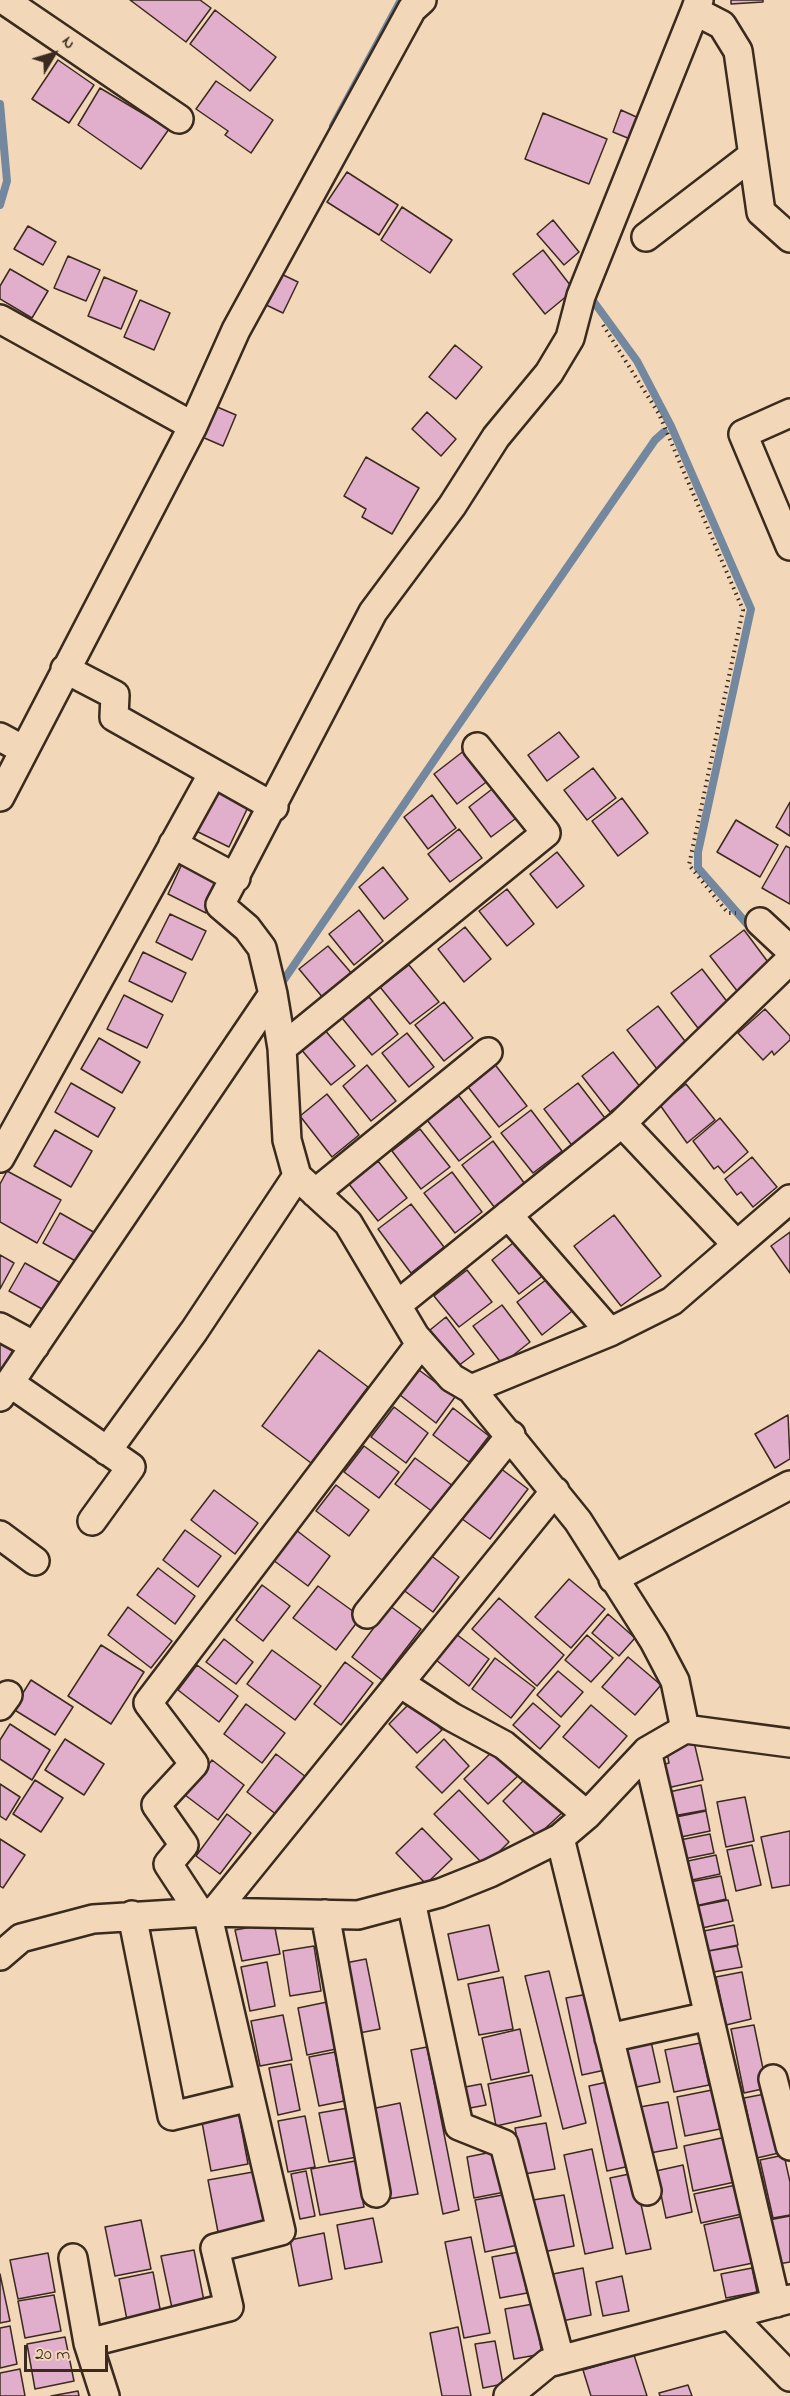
<!DOCTYPE html>
<html>
<head>
<meta charset="utf-8">
<style>
  body { margin:0 }
  #map { position:relative; width:790px; height:2396px; overflow:hidden; background:#f2d8b9; font-family:"Indie Flower",sans-serif }
  canvas { display:block }
  .north { position:absolute; left:24px; top:24px; width:60px; height:60px; -webkit-text-stroke:4px #f2d8b9; paint-order:stroke; rotate:52deg; font-size:16px; font-weight:700; line-height:24px; text-align:center; color:#3b2a1e }
  .north::after { content:''; display:block; margin:auto; width:21px; height:27px; background:#3b2a1e; clip-path:polygon(50% 0,100% 100%,50% 72%,0 100%) }
  .scale { position:absolute; left:24px; top:2345px; width:84px; height:27px; box-sizing:border-box; border:3px solid #3b2a1e; border-top:0; padding-left:8px; font-size:18px; line-height:21px; white-space:nowrap; color:#3b2a1e; -webkit-text-stroke:4px #f2d8b9; paint-order:stroke }
</style>
</head>
<body>
<div id="map">
<canvas width="790" height="2396"></canvas>
<div class="north">N</div>
<div class="scale">20 m</div>
</div>
<script>
const ctx = document.querySelector('canvas').getContext('2d');
ctx.lineJoin = 'round';
function stroke(path, color, width, dash) { ctx.strokeStyle = color; ctx.lineWidth = width; ctx.lineCap = dash ? 'butt' : 'round'; ctx.setLineDash(dash || []); ctx.stroke(path); }
function paint(path, color) { ctx.fillStyle = color; ctx.fill(path, 'evenodd'); }
stroke(new Path2D(`
  M0,104l7,77 -7,24
  M333,126l68,-126
  M593,292l-2,6 46,63 34,65 80,183 -53,243v16l57,65
  M279,987c124,-183 251,-365 376,-547l9,-8`), '#73889e', 8);
const building = new Path2D(`
  M130,0h70l11,8 -25,34z
  M731,0h32v2l-32,2z
  M215,10l61,47 -26,34 -60,-47z
  M58,60l36,25 -25,38 -37,-24z
  M216,81l57,39 -22,33 -26,-18 3,-4 -32,-22z
  M100,88l69,41 -28,40 -63,-44z
  M621,110l22,10 -8,21 -22,-9z
  M543,113l64,26 -18,45 -64,-25z
  M347,172l51,33 -19,30 -52,-33z
  M402,207l50,33 -22,33 -49,-33z
  M553,220l26,32 -15,13 -27,-31z
  M28,226l28,16 -13,23 -29,-16z
  M543,250l31,40 -29,24 -32,-40z
  M68,256l32,14 -14,31 -32,-13z
  M10,269l38,22 -16,27 -32,-19v-13z
  M277,272l21,10 -15,31 -21,-10z
  M104,277l33,14 -16,38 -33,-13z
  M140,300l30,13 -16,37 -30,-13z
  M455,345l27,22 -26,32 -27,-22z
  M215,406l21,9 -13,31 -21,-9z
  M427,412l29,27 -15,17 -29,-27z
  M366,457l53,31 -27,46 -30,-17 4,-8 -22,-13z
  M559,732l20,25 -32,24 -19,-26z
  M465,750l24,30 -32,24 -23,-30z
  M593,768l23,30 -29,22 -23,-30z
  M213,786l37,17 -21,44 -37,-18z
  M496,786l23,30 -28,21 -22,-30z
  M432,795l24,33 -28,21 -24,-32z
  M622,798l26,35 -30,23 -26,-35z
  M790,802v34l-14,-9z
  M736,820l42,25 -18,32 -43,-25z
  M459,829l23,29 -32,24 -22,-28z
  M786,846l4,2v56l-28,-16z
  M557,852l27,34 -27,22 -27,-34z
  M182,864l38,19 -14,30 -38,-19z
  M383,867l25,32 -24,20 -25,-32z
  M507,889l27,35 -27,22 -28,-35z
  M359,910l24,31 -29,24 -25,-31z
  M170,914l36,17 -14,29 -36,-18z
  M465,927l26,32 -27,23 -26,-33z
  M744,930l30,40 -33,26 -31,-40z
  M328,946l25,29 -29,24 -25,-30z
  M143,952l43,21 -14,29 -43,-21z
  M409,965l30,37 -29,22 -30,-37z
  M702,969l30,39 -31,24 -30,-39z
  M124,995l39,20 -16,33 -40,-19z
  M369,997l29,37 -26,21 -30,-37z
  M444,1002l29,36 -29,23 -29,-36z
  M658,1006l30,39 -31,24 -30,-39z
  M765,1009l25,27v4l-16,15 -2,-4 -9,9 -25,-27z
  M324,1029l31,37 -24,19 -31,-37z
  M407,1033l27,34 -25,20 -27,-34z
  M99,1038l41,24 -18,31 -41,-24z
  M613,1052l28,36 -31,24 -28,-36z
  M493,1062l34,44 -28,21 -34,-44z
  M367,1065l29,36 -25,20 -28,-35z
  M71,1083l44,25 -17,29 -43,-25z
  M578,1083l30,39 -34,26 -30,-39z
  M686,1084l29,36 -28,23 -27,-38z
  M327,1094l32,41 -27,22 -32,-41z
  M459,1096l32,41 -32,24 -32,-41z
  M531,1110l31,41 -29,22 -32,-40z
  M720,1118l28,34 -24,21 -6,-7 -4,3 -21,-28z
  M420,1129l30,38 -29,22 -29,-38z
  M55,1130l37,21 -21,36 -37,-21z
  M493,1141l32,43 -30,24 -33,-43z
  M752,1157l25,30 -24,20 -12,-15 -4,3 -12,-16z
  M378,1161l29,37 -29,23 -29,-37z
  M7,1171l54,29 -24,43 -37,-21v-38z
  M452,1172l30,40 -27,21 -31,-40z
  M411,1204l33,43 -33,26 -33,-44z
  M60,1213l37,21 -16,30 -38,-21z
  M614,1215l47,61 -40,30 -47,-60z
  M790,1232v41l-19,-27z
  M518,1239l27,35 -26,20 -27,-34z
  M0,1255l14,8 -14,26z
  M25,1263l34,19 -15,28 -35,-19z
  M467,1270l25,32 -33,25 -25,-31z
  M551,1276l25,32 -34,27 -25,-33z
  M502,1305l28,37 -28,22 -29,-38z
  M446,1317l28,37 -16,12 -28,-36z
  M0,1343l13,7 -13,23z
  M319,1350l49,37 -57,76 -49,-37z
  M419,1370l36,27 -19,26 -36,-28z
  M394,1407l34,26 -22,30 -35,-26z
  M453,1408l36,28 -20,26 -36,-27z
  M788,1415l2,44 -15,9 -20,-34z
  M364,1446l35,26 -20,26 -35,-26z
  M415,1458l38,28 -20,26 -38,-28z
  M496,1465l32,24 -38,50 -32,-23z
  M336,1485l33,25 -20,26 -33,-25z
  M214,1490l44,33 -23,31 -44,-34z
  M185,1530l36,26 -23,31 -35,-27z
  M296,1530l34,26 -22,30 -35,-26z
  M429,1554l30,23 -26,35 -31,-23z
  M158,1568l37,28 -20,28 -38,-29z
  M569,1579l36,30 -34,39 -36,-31z
  M262,1585l28,21 -27,35 -27,-21z
  M318,1586l43,31 -25,33 -43,-32z
  M499,1598l65,57 -27,31 -65,-57z
  M390,1606l31,23 -39,51 -30,-23z
  M128,1607l44,34 -21,27 -43,-33z
  M608,1614l27,24 -16,18 -27,-23z
  M456,1634l33,25 -20,27 -33,-26z
  M587,1635l26,23 -22,24 -26,-22z
  M224,1639l29,23 -17,22 -30,-22z
  M101,1645l43,27 -33,52 -43,-28z
  M272,1650l49,36 -26,34 -48,-36z
  M628,1657l33,28 -26,30 -33,-28z
  M495,1658l40,30 -24,30 -39,-29z
  M345,1662l28,21 -32,42 -27,-21z
  M197,1665l41,31 -19,26 -41,-32z
  M558,1671l25,21 -22,25 -24,-22z
  M31,1680l42,27 -18,28 -42,-26z
  M413,1700l29,30 -25,23 -28,-29z
  M533,1703l27,23 -20,23 -27,-24z
  M246,1704l39,29 -23,30 -38,-29z
  M591,1705l36,31 -28,32 -36,-31z
  M10,1724l40,26 -18,30 -32,-21v-19z
  M65,1739l39,25 -20,31 -39,-25z
  M444,1739l25,27 -27,27 -26,-26z
  M686,1739l8,3 9,38 -36,8 -6,-23 8,-2 -2,-10z
  M496,1748l24,26 -32,30 -24,-25z
  M276,1754l30,23 -29,38 -30,-23z
  M212,1760l32,25 -26,35 -33,-25z
  M529,1775l35,36 -27,25 -34,-35z
  M35,1780l28,18 -22,34 -28,-18z
  M0,1784l20,13 -14,23 -6,-4z
  M701,1785l5,25 -33,6 -4,-24z
  M459,1790l50,52 -24,24 -51,-52z
  M745,1797l9,44 -28,6 -9,-45z
  M706,1811l4,20 -29,6 -5,-20z
  M227,1814l24,19 -31,41 -24,-18z
  M422,1828l30,31 -26,25 -30,-31z
  M790,1831v54l-18,3 -11,-51z
  M710,1834l4,19 -30,6 -4,-19z
  M0,1839l25,16 -22,33 -3,-2z
  M752,1845l9,40 -25,6 -9,-41z
  M716,1855l4,19 -28,6 -4,-19z
  M721,1876l5,23 -31,7 -5,-24z
  M728,1900l5,21 -35,8 -5,-22z
  M274,1923l6,31 -38,7 -7,-31z
  M489,1925l10,46 -41,9 -10,-46z
  M734,1925l4,20 -35,7 -4,-20z
  M314,1946l7,45 -31,5 -7,-45z
  M737,1946l5,21 -34,6 -5,-21z
  M366,1959l14,70 -26,5 -14,-70z
  M267,1962l8,44 -25,5 -9,-44z
  M549,1971l37,152 -23,6 -38,-153z
  M742,1972l9,47 -25,6 -10,-48z
  M503,1977l10,52 -34,6 -11,-51z
  M588,1994l17,76 -23,5 -16,-77z
  M327,2002l9,47 -29,6 -9,-47z
  M283,2015l9,45 -32,6 -9,-45z
  M754,2025l13,63 -23,5 -13,-64z
  M520,2029l9,43 -38,8 -9,-42z
  M650,2037l10,45 -28,6 -10,-45z
  M700,2043l9,42 -35,7 -9,-42z
  M427,2047l32,163 -16,4 -32,-164z
  M335,2052l9,49 -25,5 -10,-49z
  M291,2064l9,46 -22,5 -9,-47z
  M532,2075l9,41 -45,10 -8,-42z
  M612,2081l18,85 -23,5 -18,-85z
  M481,2084l5,21 -21,4 -5,-21z
  M712,2090l8,39 -35,7 -8,-39z
  M770,2093l13,59 -26,6 -13,-60z
  M668,2102l9,46 -27,5 -10,-46z
  M400,2103l18,91 -30,5 -17,-90z
  M348,2108l9,49 -28,5 -10,-49z
  M239,2115l9,49 -37,7 -9,-49z
  M305,2116l10,51 -27,5 -10,-51z
  M546,2123l9,46 -31,5 -9,-46z
  M726,2137l9,45 -42,9 -9,-45z
  M592,2149l21,99 -28,6 -21,-99z
  M497,2151l8,41 -31,6 -7,-41z
  M784,2155l6,27v33l-17,3 -13,-58z
  M355,2161l9,46 -44,8 -9,-46z
  M683,2165l9,47 -26,6 -10,-47z
  M306,2171l9,45 -15,3 -9,-45z
  M253,2172l11,51 -46,9 -10,-52z
  M634,2173l17,76 -25,5 -16,-76z
  M736,2185l6,29 -41,9 -7,-29z
  M508,2194l10,51 -33,7 -10,-52z
  M564,2195l10,51 -31,6 -10,-52z
  M744,2216l9,47 -39,8 -10,-46z
  M790,2216v46l-12,2 -9,-44z
  M373,2218l9,44 -37,7 -8,-44z
  M141,2220l10,49 -36,7 -10,-49z
  M324,2233l8,46 -33,7 -9,-46z
  M471,2237l19,96 -26,5 -19,-96z
  M194,2250l10,51 -32,7 -11,-52z
  M519,2252l8,41 -27,5 -8,-41z
  M48,2253l7,39 -37,7 -8,-39z
  M583,2268l8,47 -29,6 -9,-47z
  M752,2268l5,24 -31,6 -5,-24z
  M153,2272l9,47 -34,6 -9,-46z
  M0,2274l10,47 -10,2z
  M622,2276l7,35 -26,5 -7,-34z
  M54,2295l7,36 -36,7 -7,-37z
  M533,2304l9,50 -28,5 -9,-50z
  M10,2326l7,38 -17,4v-40z
  M458,2327l13,69h-29l-12,-63z
  M65,2337l9,44 -39,8 -8,-45z
  M495,2341l8,43 -20,4 -8,-44z
  M634,2355l13,41h-56l-8,-26z
  M20,2369l5,27h-25v-23z
  M688,2385l4,11h-32l-1,-3z
  M78,2391l1,5h-28z`);
paint(building, '#e1aecb');
stroke(building, '#3b2a1e', 1.5);
const minor = new Path2D(`
  M4,0l175,119
  M699,0l-4,11 27,14 16,26 23,161 29,26
  M646,237l107,-82
  M0,319l193,107
  M790,413l-47,21 47,112
  M65,669l50,26 -1,22 160,90
  M0,737l24,13
  M0,797l193,-371 43,-96 176,-321 10,-9
  M173,844l63,34
  M760,922l30,28
  M282,1048l264,-215 -69,-86
  M622,1123l114,121
  M0,1158l213,-385
  M315,1193l173,-141
  M508,1215l102,117
  M397,1305l225,-182 168,-163
  M0,1327l35,19
  M10,1383l121,84 -39,54
  M471,1389l139,-57 62,-31 118,-102
  M0,1397l273,-403
  M107,1451l87,-120 103,-155
  M0,1535l35,26
  M613,1579l177,-94
  M367,1614l144,-179
  M400,1683l52,34 52,28 83,70
  M0,1706l8,-11
  M685,1729l-10,-48 -21,-40 -76,-120 -107,-132 -19,-11 -37,-42 -67,-113 -51,-47 -10,-36 -5,-92 -9,-54 -11,-46 -15,-20 -27,-23 153,-293 79,-106 44,-69 53,-64 21,-35 11,-42 114,-285
  M647,1751l129,552
  M560,1838l87,353
  M411,1901l48,225 45,18 56,215
  M214,1912l341,-421
  M200,1913l-32,-49 16,-19 -28,-40 38,-41 -46,-61 273,-360
  M325,1914l51,279
  M132,1915l40,201 78,-19
  M0,1956l21,-18 72,-19 114,-7 151,3 82,-22 50,-20 70,-35 27,-23 60,-64 38,-22 105,14
  M609,2038l100,-22
  M773,2079l17,67
  M73,2258l15,85
  M730,2315l60,62
  M105,2396l-17,-53 141,-36 -14,-59 66,-17 -74,-319
  M508,2396l40,-33 242,-64`);
stroke(minor, '#3b2a1e', 32);
stroke(new Path2D(`
  M603,325l56,89 84,196 -54,255 39,48h8`), '#3b2a1e', 4, [1.5, 4.5]);
stroke(minor, '#f2d8b9', 27);
</script>
</body>
</html>
